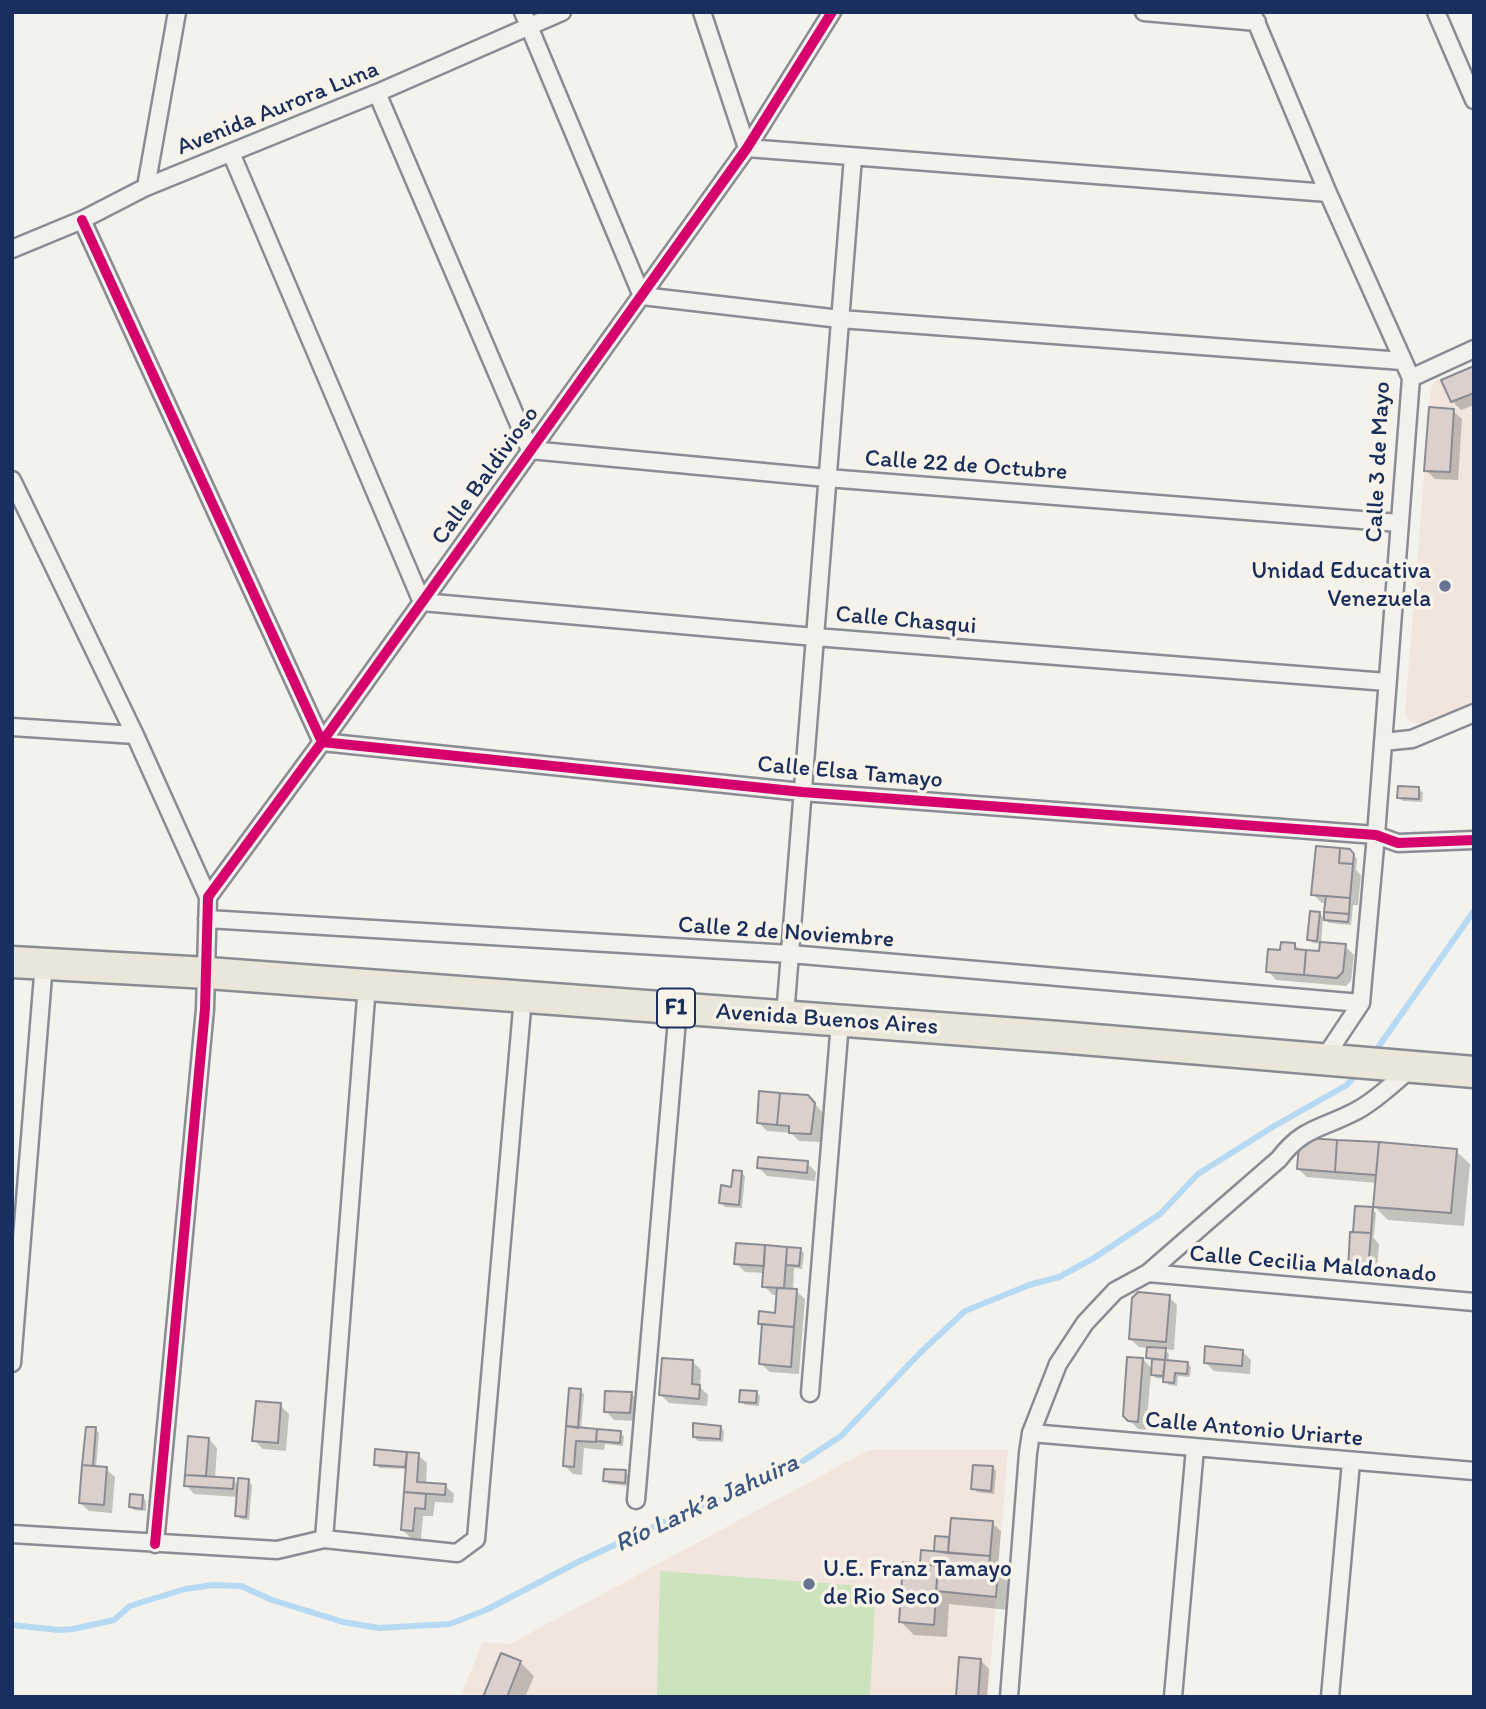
<!DOCTYPE html>
<html>
<head>
<meta charset="utf-8">
<style>
  body { margin:0 }
  #map { position:relative; width:1486px; height:1709px; overflow:hidden; background:#f4f2ec; font-family:Itim,sans-serif }
  canvas { display:block }
  .frame { position:absolute; inset:0; border:14px solid #1b2f5e; pointer-events:none }
</style>
</head>
<body>
<div id="map">
<canvas width="1486" height="1709"></canvas>
<div class="frame"></div>
</div>
<script>
const ctx = document.querySelector('canvas').getContext('2d');
ctx.lineJoin = 'round';
function paint(path, color) { ctx.fillStyle = color; ctx.fill(path, 'evenodd'); }
function stroke(path, color, width, dash) { ctx.strokeStyle = color; ctx.lineWidth = width; ctx.lineCap = dash ? 'butt' : 'round'; ctx.setLineDash(dash || []); ctx.stroke(path); }
function write(font, color, halo, rows, align = 'center') {
  ctx.font = font + ' Itim,sans-serif'; ctx.lineWidth = 7; ctx.setLineDash([]); ctx.textBaseline = 'middle'; ctx.strokeStyle = halo; ctx.fillStyle = color; for (const [text, x, y, turn = 0] of rows) {
    ctx.save(); ctx.translate(x, y); ctx.rotate((+turn || 0) * Math.PI / 180); ctx.textAlign = isNaN(turn) ? turn : align; if (halo) ctx.strokeText(text, 0, 0); ctx.fillText(text, 0, 0); ctx.restore();
  }
}
paint(new Path2D(`
  M1474,364v337l-53,23 -10,-2 -6,-9 26,-324 3,-7 6,-3z
  M869,1450h139l-20,247h-528l23,-55 27,2z`), '#f1e5de');
paint(new Path2D(`
  M660,1571l216,16 -6,110h-213z`), '#cbe4bd');
paint(new Path2D(`
  M1474,368v37l-13,5 -9,-9 -9,-20z
  M1453,411l9,8 -4,61 -23,-1 -9,-9z
  M1419,789l4,4 -1,9 -19,-1 -4,-3z
  M1354,855l3,4 -1,11 5,5 -3,30h-5l-2,20 -22,-2 -4,-3 2,-17h-5l-9,-9zM1320,894l14,4 -14,-1z
  M1319,913l4,4 -2,27 -8,-1 -4,-3z
  M1294,944l7,7 19,2 25,-7 9,9 -3,26 -5,5 -70,-6 -8,-9 14,-19z
  M808,1096l15,17 -3,29 -21,-1 -8,-8 -24,-2 -8,-8z
  M1456,1151l14,13 -6,62 -76,-6 -13,-13 2,-24 -70,-6 -9,-8z
  M807,1163l9,9 -1,9 -48,-5 -8,-8z
  M741,1172l4,4 -3,32 -17,-1 -4,-4z
  M1372,1209l4,4 -2,23h-2l7,8 -3,35 -18,-1 -9,-8 9,-36 -3,-2z
  M738,1245l62,4 4,4 -2,16 -8,-1 -1,23h3l9,8 -6,75 -29,-2 -9,-8 2,-37 -3,-3 17,-9 1,-20h-5l-9,-9 1,-13 -20,-1 -9,-9z
  M1169,1297l8,8 -3,45 -10,-1 5,5 -1,8 19,1 4,4 -1,10 -12,-1 -1,10 -8,-1 -4,-6 -9,-1 -5,-5 -5,57 -8,-1 -13,-14 18,-56 10,11 1,-9 -6,-4v-9l-9,-1 -9,-8z
  M1242,1351l9,9 -1,14 -36,-3 -9,-9z
  M693,1362l8,8 -1,17 8,8 -1,11 -38,-3 -8,-8z
  M580,1391l4,3 -3,35 39,4 4,3 -1,10 -18,-2 -1,6 -20,-2 -2,27 -9,-1 -9,-9z
  M756,1392l4,4 -1,10 -14,-1 -4,-4z
  M631,1394l9,8 -2,19 -24,-1 -8,-9z
  M280,1405l9,9 -3,37 -23,-2 -9,-9z
  M720,1427l4,4 -1,11 -25,-1 -4,-4z
  M95,1429l4,4 -3,35 10,1 9,8 -3,36 -23,-2 -9,-8z
  M190,1438l19,1 8,9 -2,31 18,1 6,6 9,-5 4,4 -3,35 -8,-1 -4,-3 1,-19 -44,-3 -8,-9z
  M376,1451l42,4 9,8 -1,21 19,2 9,8 -1,9 -18,-1 -2,14h-10l-2,23 -10,-1 -9,-8 5,-61 -28,-1 -3,-4z
  M992,1467l4,4 -2,23 -17,-2 -4,-4z
  M625,1472l4,4v10l-20,-2 -4,-4z
  M143,1497l3,4v10l-12,-1 -4,-3z
  M992,1523l9,8 -3,36 5,4v6l8,8 -2,25 -60,-6 -2,33 -33,-2 -14,-14 21,-55 14,-13 2,-15 14,1z
  M980,1660l9,9 -2,28h-29z
  M520,1662l14,14 -9,21h-40z`), '#0003');
stroke(new Path2D(`
  M1374,1053l100,-142
  M12,1625l47,5 14,-1 41,-9 16,-14 16,-5 39,-12 28,-4 28,1 31,14 71,22 36,6 71,-4 36,-14 94,-49 112,-52 39,-13 54,-23 56,-37 80,-84 44,-41 64,-26 30,-8 35,-19 66,-44 38,-40 78,-49 71,-40 11,-13`), '#b6daf4', 6);
const building = new Path2D(`
  M1474,366v27l-23,9 -10,-22z
  M1429,407l25,2 -4,63 -26,-1z
  M1398,786l21,1v12l-22,-1z
  M1316,846l24,2 -1,15 14,1 -3,34 -39,-3z
  M1340,848l10,1 4,5 -1,10 -14,-1z
  M1326,896l24,2 -1,16 -25,-2z
  M1310,911l10,1 -3,29 -10,-1z
  M1324,912l25,2 -1,8 -24,-2z
  M1281,942l14,1v6l11,1 -2,25 -38,-3 2,-23 12,1z
  M1320,942l26,2 -3,28 -6,6 -33,-3 2,-25 13,1z
  M759,1091l21,2 -3,32 -20,-2z
  M780,1093l28,2 7,8 -4,31 -22,-1v-7l-12,-1z
  M1307,1138l30,2 -2,32 -38,-3 2,-25z
  M1337,1140l42,2 -3,33 -41,-3z
  M1379,1142l78,7 -6,64 -78,-6z
  M758,1157l50,4 -1,12 -50,-5z
  M733,1170l9,1 -3,34 -20,-2 2,-18 10,2z
  M1355,1206l18,1 -2,26 -18,-1z
  M1350,1232l21,1 -3,38 -20,-1z
  M736,1243l29,2 -1,21 -30,-2z
  M765,1245l22,2 -3,41 -22,-1z
  M787,1247l14,1 -2,18 -13,-1z
  M777,1288l20,1 -3,38 -36,-3 1,-13 16,2z
  M1138,1292l32,3 -4,47 -37,-3 3,-41z
  M762,1324l32,3 -3,40 -32,-3z
  M1205,1346l38,4 -1,16 -38,-3z
  M1147,1347l19,1 -1,12 -19,-2z
  M1127,1357l16,1 -5,64 -10,-1 -5,-5z
  M662,1358l31,2 -1,24 8,1 -1,14 -40,-4z
  M1152,1359l13,1 -2,16 -12,-1z
  M1165,1360l23,2 -1,12 -12,-1 -1,10 -11,-1z
  M569,1388l12,1 -3,39 -12,-2z
  M740,1390l17,1 -1,12 -17,-1z
  M605,1391l27,1 -2,21 -26,-1z
  M256,1401l25,2 -3,40 -26,-2z
  M693,1423l28,3 -1,13 -27,-2z
  M566,1426l31,3 -1,13 -20,-1 -2,26 -11,-1z
  M86,1427h10l-3,39 -11,-1z
  M597,1429l24,2 -1,12 -24,-2z
  M188,1436l21,2 -3,38 -21,-1z
  M375,1449l32,3 -2,15 -31,-2z
  M407,1452l12,1 -2,29 29,2 -1,11 -41,-3z
  M82,1465l25,2 -3,38 -25,-2z
  M973,1465l20,1 -2,25 -20,-2z
  M604,1469l22,1 -1,13 -22,-2z
  M185,1475l49,3 -1,11 -49,-3z
  M238,1478l11,1 -3,38 -11,-1z
  M404,1492l22,2 -1,15 -10,-1 -2,23 -12,-1z
  M130,1494l13,1 -1,14 -13,-2z
  M951,1518l42,3 -3,35 -42,-3z
  M935,1536l14,1 -1,16 -14,-2z
  M921,1550l69,6 -1,13 9,1 -2,27 -60,-6 2,-25 -18,-2z
  M903,1562l35,4 -4,59 -35,-3z
  M501,1653l20,8 -14,36h-24z
  M959,1657l22,2 -3,38h-22z`);
paint(building, '#dcd0cd');
stroke(building, '#898c92', 2);
const street = new Path2D(`
  M523,12l119,284 198,23 562,42
  M702,12l45,136 581,45
  M1144,12l113,10
  M1252,12l76,181 83,185 -35,457 -15,168 -38,57
  M1436,12l38,88
  M377,93l153,357 297,28 572,45
  M231,153l191,449 393,35 572,45
  M146,187l31,-175
  M82,220l240,522 480,50 574,43 22,8 76,-3
  M12,249l70,-29 64,-33 231,-94 185,-81
  M1411,378l63,-29
  M12,480l123,255 73,162
  M12,727l123,8
  M1383,742l29,-3 62,-26
  M207,919l583,35 571,49
  M785,1016l68,-859
  M1148,1273l326,29
  M12,1363l32,-400
  M810,1393l30,-371
  M1031,1433l443,38
  M636,1500l42,-492
  M12,1534l265,16 47,-11 133,14 19,-14 47,-542
  M324,1539l43,-554
  M155,1544l50,-535 3,-112 114,-155 425,-594 85,-136
  M1009,1697l19,-244 3,-20 27,-69 27,-41 30,-32 33,-18 131,-114c24,-32 43,-30 77,-48 20,-10 38,-29 56,-43
  M1173,1697l22,-249
  M1330,1697l21,-235`);
const highway = new Path2D(`
  M12,962l196,11 851,64 415,35`);
stroke(street, '#898c92', 21);
stroke(highway, '#898c92', 35);
stroke(street, '#f2f1ed', 16);
stroke(highway, '#eae6da', 30);
stroke(new Path2D(`
  M82,220l240,522 480,50 574,43 22,8 76,-3
  M155,1544l50,-535 3,-112 114,-155 425,-594 85,-136`), '#d6006c', 10);
for (const [x, y, r, color] of [
  [1445,586,7,"#677390"],
  [809,1584,7,"#677390"]
]) { const dot = new Path2D(); dot.arc(x, y, r, 0, 2 * Math.PI); ctx.fillStyle = color; ctx.fill(dot); stroke(dot, '#f7f3e8', 2.5); }
for (const [x, y, w] of [
  [676,1008,38]
]) { const box = new Path2D(); box.roundRect(x - w / 2, y - 19.5, w, 39, 5); ctx.fillStyle = '#f7f3e8'; ctx.fill(box); stroke(box, '#1b2f5e', 2); }
write('bold 23px', '#1b2f5e', null, [
  ["F1",676,1008]
]);
write('24px', '#1b2f5e', '#f7f3e8', [
  ["Avenida Aurora Luna",278,109,-22],
  ["Calle 3 de Mayo",1379,462,-87],
  ["Calle 22 de Octubre",966,466,4],
  ["Calle Baldivioso",486,476,-54],
  ["Calle Chasqui",906,621,5],
  ["Calle Elsa Tamayo",850,773,5],
  ["Calle 2 de Noviembre",786,933,4],
  ["Avenida Buenos Aires",827,1020,4],
  ["Calle Cecilia Maldonado",1313,1265,5],
  ["Calle Antonio Uriarte",1254,1430,5]
]);
write('24px', '#1b2f5e', '#f7f3e8', [
  ["Unidad Educativa",1431,572],
  ["Venezuela",1431,600],
  ["U.E. Franz Tamayo",823,1570,"left"],
  ["de Rio Seco",823,1598,"left"]
], 'right');
write('italic 26px', '#3b5784', '#f7f3e8', [
  ["Río Lark’a Jahuira",707,1504,-25]
]);
</script>
</body>
</html>
